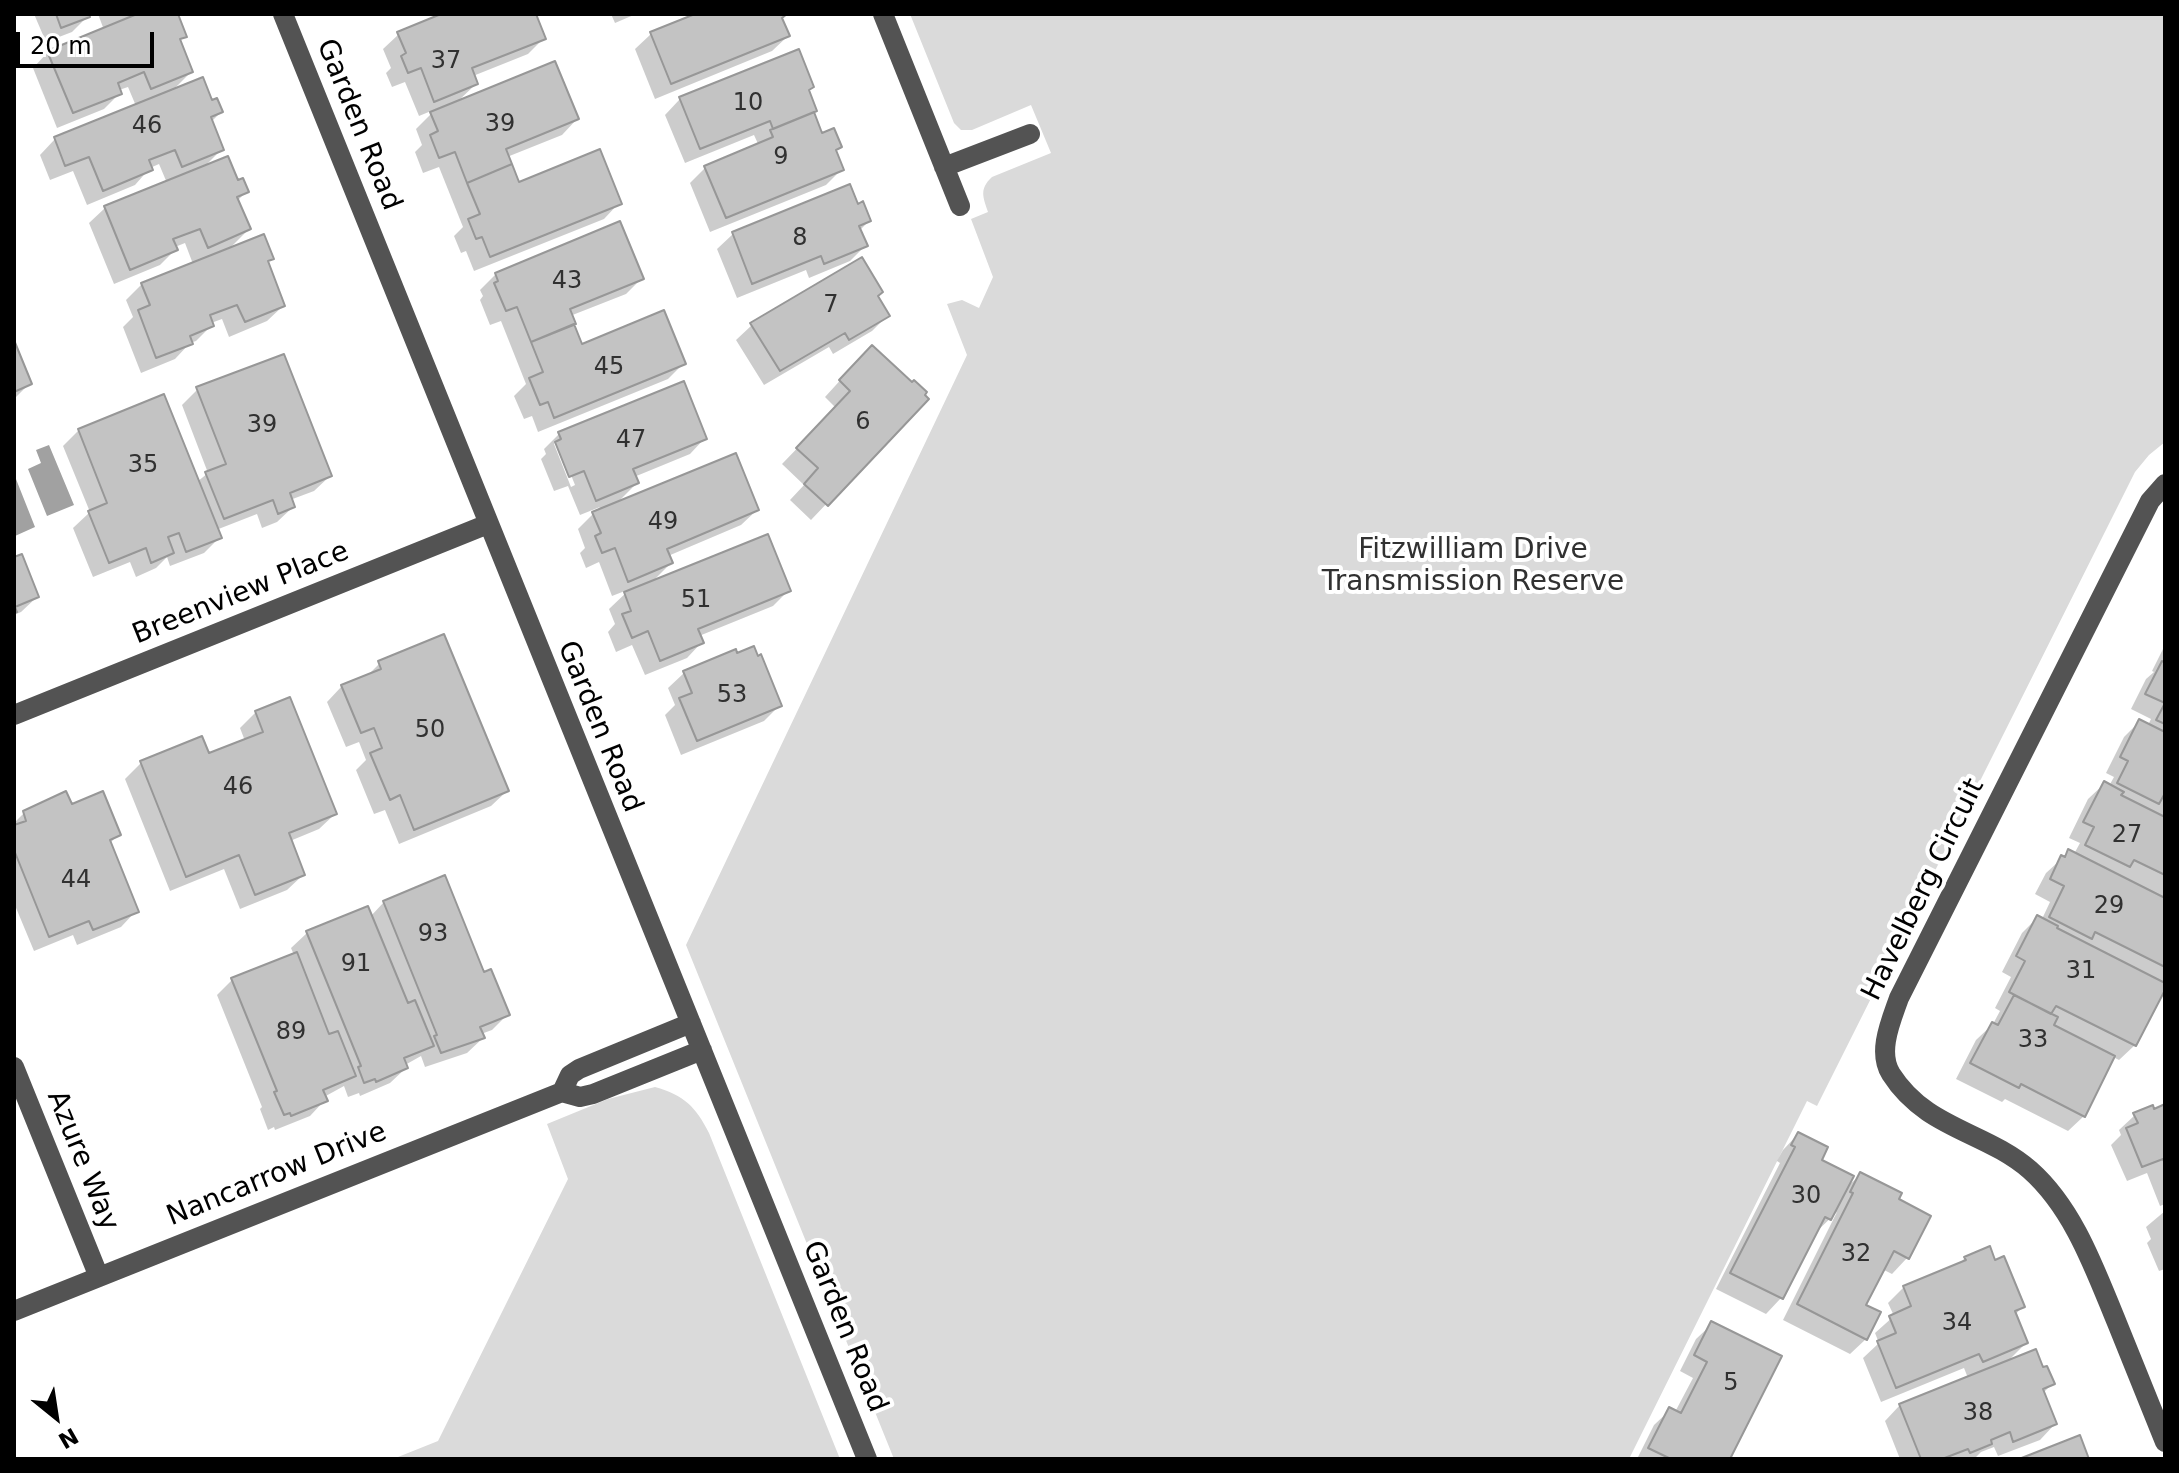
<!DOCTYPE html>
<html>
<head>
<meta charset="utf-8">
<style>
  body { margin:0 }
  #map { position:relative; width:2179px; height:1473px; overflow:hidden; background:#fff; font-family:"DejaVu Sans",sans-serif }
  canvas { display:block }
  .frame { position:absolute; inset:0; border:16px solid #000; pointer-events:none }
  .north { position:absolute; left:16px; top:1377px; width:80px; height:80px; -webkit-text-stroke:6px #fff; paint-order:stroke; rotate:150deg; font-size:22px; font-weight:700; line-height:32px; text-align:center; color:#000 }
  .north::after { content:''; display:block; margin:auto; width:28px; height:36px; background:#000; clip-path:polygon(50% 0,100% 100%,50% 72%,0 100%) }
  .scale { position:absolute; left:16px; top:32px; width:138px; height:36px; box-sizing:border-box; border:4px solid #000; border-top:0; padding-left:10px; font-size:24px; line-height:28px; white-space:nowrap; color:#000; -webkit-text-stroke:6px #fff; paint-order:stroke }
</style>
</head>
<body>
<div id="map">
<canvas width="2179" height="1473"></canvas>
<div class="frame"></div>
<div class="north">N</div>
<div class="scale">20 m</div>
</div>
<script>
const ctx = document.querySelector('canvas').getContext('2d');
ctx.lineJoin = 'round';
function paint(path, color) { ctx.fillStyle = color; ctx.fill(path, 'evenodd'); }
function stroke(path, color, width, dash) { ctx.strokeStyle = color; ctx.lineWidth = width; ctx.lineCap = dash ? 'butt' : 'round'; ctx.setLineDash(dash || []); ctx.stroke(path); }
function write(font, color, halo, rows, align = 'center') {
  ctx.font = font + ' "DejaVu Sans",sans-serif'; ctx.lineWidth = 8; ctx.setLineDash([]); ctx.textBaseline = 'middle'; ctx.strokeStyle = halo; ctx.fillStyle = color; for (const [text, x, y, turn = 0] of rows) {
    ctx.save(); ctx.translate(x, y); ctx.rotate((+turn || 0) * Math.PI / 180); ctx.textAlign = isNaN(turn) ? turn : align; if (halo) ctx.strokeText(text, 0, 0); ctx.fillText(text, 0, 0); ctx.restore();
  }
}
paint(new Path2D(`
  M910,14h1255v428l-16,13 -14,17 -318,634 -10,-5 -178,358h-735l-208,-514 281,-590 -20,-51 15,-4 17,8 14,-31 -22,-58 17,-7c-5,-15 -9,-23 4,-35l59,-24 -20,-48 -59,25h-11l-7,-7z
  M655,1087c29,8 41,20 54,46l131,326h-447l45,-18 130,-262 -21,-55 61,-25z`), '#dadada');
paint(new Path2D(`
  M49,445l25,60 -27,11 -19,-47 13,-6 -5,-13z
  M14,474l21,53 -20,9 -1,-3z`), '#a1a1a1');
paint(new Path2D(`
  M34,14h54v2l-16,16 -26,10z
  M98,14h78l9,22 -6,6 12,30 -21,21 41,9 10,10 -10,10 11,27 -19,19 33,15 11,8 -10,10 12,28 -21,21 44,8 -6,5 17,43 -16,15 -38,16 -7,-18 -11,4 1,2 -16,16 -6,2 -15,16 -34,14 -18,-46 10,-10 -7,-17 16,-16 51,-20 -8,-21 -10,4 1,2 -16,16 -46,19 -25,-61 16,-15 62,-25 -8,-19 -9,4 -15,17 -48,20 -14,-34 -23,9 -10,-25 15,-16 81,-33 -8,-19 -9,3 1,3 -16,16 -47,19 -24,-60 15,-16 56,-22z
  M447,14h94l-5,4 8,20 -16,16 -55,22 3,8 -20,19 121,16 -15,16 -55,22 10,28 102,18 -15,16 -130,52 -8,-20 -5,2 -7,-17 9,-9 -24,-60 -16,6 -8,-21 7,-7 -6,-16 20,-20 -17,7 -14,-34 -13,5 -6,-14 5,-5 -8,-19 16,-15z
  M611,14h25l-21,9z
  M700,14h85l-4,5 7,17 -16,15 -117,48 -20,-50 16,-15z
  M807,91l5,23 9,22 19,11 -5,5 7,17 -16,16 -116,47 -20,-49 16,-16 53,-21 -5,-11 -69,28 -20,-48 15,-16z
  M869,221l-10,10 6,15 -15,15 -41,17 -3,-8 -69,28 -20,-49 16,-15z
  M496,274l145,5 -15,15 -56,22 10,30 104,17 -16,16 -130,53 -6,-16 -8,3 -10,-23 12,-12 -25,-63 -11,4 -10,-25 3,-4 -3,-6z
  M876,297l11,19 -15,15 -39,23 -4,-7 -65,38 -28,-45 16,-15z
  M14,345l15,39 -15,15z
  M856,363l70,36 -115,121 -21,-20 14,-15 -22,-21 54,-56 -11,-11z
  M198,389l132,87 -16,15 -24,9 3,7 -16,15 -15,6 -5,-14 -41,16 3,8 -15,15 -34,13 -3,-9 -11,11 -20,9 -6,-15 -37,15 -20,-49 17,-16 -27,-66 16,-16 118,52 11,-9 -26,-68z
  M559,434l146,4 -15,16 -56,23 3,6 -22,22 142,5 -16,15 -73,31 3,7 -20,20 138,7 -16,16 -74,30 3,6 -15,16 -42,17 -13,-30 -16,7 -8,-20 7,-8 -6,-15 21,-20 -18,7 -13,-34 -13,6 -6,-15 5,-5 -7,-19 22,-22 -20,8 -12,-29 -14,5 -13,-32 5,-5 -2,-5zM557,440l18,45 -4,2 -17,-43z
  M14,560l23,37 -16,15 -7,3z
  M2165,645v336l-30,64 -16,15 -6,-3 -29,59 -16,15 -63,-32 -3,3 -46,-23 20,-39 17,-16 7,-13 -5,-3 16,-31 -9,-5 20,-39 16,-16 4,2 8,-17 -15,-8 11,-21 23,-21 5,2 6,-11 -11,-5 19,-39 16,-15 5,2 5,-9 -8,-4 18,-36 16,-16 8,4 3,-6 -20,-10 15,-30 8,-7 -2,-1z
  M380,663l127,128 -16,15 -92,38 -14,-34 -11,4 -18,-44 10,-10 -7,-18 -13,5 -19,-45 15,-16 24,-9z
  M684,673l96,32 -16,16 -83,34 -16,-40 10,-10 -7,-17z
  M256,712l79,102 -16,15 -29,12 13,34 -16,15 -47,19 -16,-40 -54,22 -45,-112 16,-16 60,-25 7,17 37,-14 -5,-13z
  M70,807l49,27 -10,10 27,67 -15,16 -44,18 -4,-10 -39,16 -20,-48v-80l10,-10z
  M384,902l99,73 25,39 -16,16 -11,4 2,4 -16,15 -42,14 -4,-11 -16,9 1,3 -16,15 -30,13 -1,-3 -11,4 -4,-11 -20,11 1,3 -15,16 -35,14 -1,-3 -6,3 -8,-21 2,-2 -45,-112 16,-16 61,-24 -3,-7 16,-15 63,-16z
  M2165,1107v97l-5,2 -13,-33 -20,8 -16,-36 10,-10 -2,-5 16,-15z
  M1798,1134l21,27 27,27 15,-14 35,26 32,17 -21,41 -15,16 -10,-5 -18,37 2,33 -16,15 -67,-34 54,-108 -23,22 -33,64 -15,16 -50,-25 64,-126 -3,-2 6,-11z
  M2165,1211v58l-6,2 -12,-28 4,-4 -5,-12z
  M1965,1258l29,4 29,44 -8,9 11,28 -20,20 36,7 10,14 -9,9 12,31 -15,16 -42,16 -4,-9 -13,5 -7,7h-74l-15,-38 15,-16 68,-27 -4,-10 -83,34 -18,-44 16,-15 -4,-10 19,-17 -6,-13 16,-16 54,-22z
  M1712,1324l15,135h-90l17,-34 16,-15 5,2 18,-34 -13,-7 16,-32z`), '#0003');
const building = new Path2D(`
  M56,14h33l1,3 -29,11z
  M137,14h41l9,23 -7,2 13,33 -42,17 -7,-17 -26,11 4,11 -49,19 -26,-62z
  M441,14h95l10,25 -74,29 6,16 -44,18 -13,-34 -13,5 -7,-17 5,-3 -9,-21z
  M695,14h92l-5,4 8,18 -119,48 -21,-52z
  M799,49l15,38 -5,3 8,21 -44,18 -3,-8 -70,28 -21,-52z
  M555,61l24,58 -73,30 6,15 -45,19 -12,-31 -16,6 -9,-23 8,-4 -8,-19z
  M203,77l9,23 5,-2 6,14 -12,5 13,33 -42,17 -7,-17 -26,10 4,10 -50,21 -14,-34 -24,9 -11,-29z
  M814,112l8,21 12,-5 8,19 -6,3 8,20 -118,48 -22,-52 69,-29 -3,-7z
  M600,149l22,55 -132,53 -8,-20 -6,2 -8,-20 12,-5 -13,-31 45,-19 7,18z
  M228,156l10,24 5,-2 6,14 -12,5 14,32 -43,19 -8,-19 -27,10 5,11 -48,20 -26,-64z
  M850,184l8,20 5,-3 8,20 -12,5 9,20 -44,18 -3,-8 -69,28 -20,-52z
  M620,221l24,58 -74,30 6,15 -45,18 -14,-35 -11,4 -12,-28 4,-2 -3,-8z
  M264,234l10,25 -6,2 17,45 -40,16 -8,-17 -27,10 4,11 -24,10 3,8 -37,14 -18,-48 12,-5 -9,-22z
  M862,257l21,35 -5,4 12,20 -41,24 -4,-7 -65,38 -30,-48z
  M664,310l22,54 -132,54 -6,-16 -8,3 -11,-27 14,-6 -12,-30 43,-18 8,20z
  M14,340l18,44 -18,8z
  M872,345l40,37 2,-2 13,12 -2,3 4,4 -101,107 -24,-22 14,-16 -22,-20 54,-57 -11,-11z
  M284,354l48,122 -42,17 5,14 -17,7 -5,-14 -49,19 -19,-47 21,-8 -30,-77z
  M684,381l23,58 -74,30 6,14 -43,18 -12,-30 -15,6 -14,-35 6,-3 -3,-7z
  M164,394l58,144 -36,14 -7,-19 -11,4 6,16 -23,10 -5,-15 -37,15 -21,-52 19,-8 -29,-74z
  M736,453l23,57 -92,39 6,14 -45,19 -13,-34 -13,5 -7,-17 6,-3 -9,-21z
  M768,534l23,57 -93,38 6,14 -44,18 -12,-30 -16,7 -10,-24 9,-3 -7,-19z
  M22,554l17,43 -24,10 2,5 -3,1v-56z
  M444,634l65,157 -95,39 -14,-35 -10,5 -20,-47 12,-5 -8,-20 -13,5 -20,-48 40,-16 -3,-8z
  M754,646l4,10 3,-2 21,52 -85,35 -18,-43 13,-5 -9,-22 53,-22 1,4z
  M2162,661l3,2v61l-9,-4 9,-17 -20,-9z
  M290,697l47,117 -48,19 16,42 -50,20 -16,-40 -53,22 -46,-116 62,-25 7,17 54,-21 -8,-21z
  M2139,719l26,13v61l-6,11 -42,-21 11,-22 -8,-4z
  M2104,781l20,11 -3,3 44,22v58l-31,-15 -4,7 -45,-22 9,-18 -11,-5z
  M66,791l6,13 31,-13 18,44 -11,5 29,72 -46,18 -4,-9 -40,16 -35,-87v-25l12,-4 -3,-10z
  M2068,849l97,49v69l-70,-35 -3,7 -43,-22 15,-31 -14,-7 11,-24 4,2z
  M445,875l39,97 7,-3 19,46 -30,12 5,11 -44,15 -7,-17 3,-1 -54,-134z
  M368,906l40,97 7,-3 19,46 -30,12 4,10 -32,14 -1,-3 -11,4 -6,-16 3,-1 -55,-135z
  M2037,915l21,11 -1,2 108,55v7l-29,56 -80,-40 -5,8 -42,-22 16,-31 -9,-5z
  M297,952l32,82 9,-3 18,45 -33,14 5,11 -37,15 -1,-3 -6,2 -10,-23 3,-1 -46,-113z
  M2014,995l44,22 -4,8 61,31 -30,61 -64,-33 -2,4 -49,-25 22,-41 6,3z
  M2165,1104v60l-2,-5 -21,8 -16,-39 12,-5 -5,-10 20,-8 1,4z
  M1798,1132l30,15 -6,13 32,16 -23,44 -6,-3 -42,82 -53,-26 65,-126 -4,-2z
  M1860,1172l42,21 -3,6 32,17 -22,43 -15,-8 -28,54 15,7 -14,28 -70,-36 56,-111 -3,-1z
  M1990,1246l5,14 9,-4 21,51 -10,4 13,32 -45,19 -4,-8 -83,34 -19,-47 19,-8 -7,-17 22,-10 -8,-20 63,-26 -2,-3z
  M1711,1321l71,35 -52,103h-59l-23,-11 21,-41 12,6 26,-51 -13,-7z
  M2036,1349l7,18 4,-1 8,18 -12,5 14,35 -44,18 -3,-10 -19,8 1,4 -22,9 -2,-4 -26,10h-21l-22,-55z
  M2080,1435l9,24h-70z`);
paint(building, '#c3c3c3');
stroke(building, '#979797', 2);
stroke(new Path2D(`
  M283,14l584,1445
  M883,14l77,192
  M944,167l86,-33
  M2165,484l-15,17 -251,497c-8,23 -22,54 -8,76 35,55 94,57 139,96 44,39 65,100 87,153 16,39 32,79 48,119
  M14,715l474,-191
  M14,1067l85,210
  M562,1092l8,-17 9,-6 112,-46
  M14,1311l548,-219 18,5 13,-3 109,-44`), '#535353', 20);
write('24px', '#313131', null, [
  ["37",446,62],
  ["10",748,104],
  ["39",500,125],
  ["46",147,127],
  ["9",781,158],
  ["8",800,239],
  ["43",567,282],
  ["7",831,306],
  ["45",609,368],
  ["6",863,423],
  ["39",262,426],
  ["47",631,441],
  ["35",143,466],
  ["49",663,523],
  ["51",696,601],
  ["53",732,696],
  ["50",430,731],
  ["46",238,788],
  ["27",2127,836],
  ["44",76,881],
  ["29",2109,907],
  ["93",433,935],
  ["91",356,965],
  ["31",2081,972],
  ["89",291,1033],
  ["33",2033,1041],
  ["30",1806,1197],
  ["32",1856,1255],
  ["34",1957,1324],
  ["5",1731,1384],
  ["38",1978,1414]
]);
write('28px', '#000', '#fff', [
  ["Garden Road",358,125,68],
  ["Breenview Place",241,594,-22],
  ["Garden Road",599,727,68],
  ["Havelberg Circuit",1924,890,-64],
  ["Azure Way",82,1161,68],
  ["Nancarrow Drive",277,1175,-22],
  ["Garden Road",844,1327,68]
]);
write('28px', '#313131', '#fff', [
  ["Fitzwilliam Drive",1473,551],
  ["Transmission Reserve",1473,583]
]);
</script>
</body>
</html>
